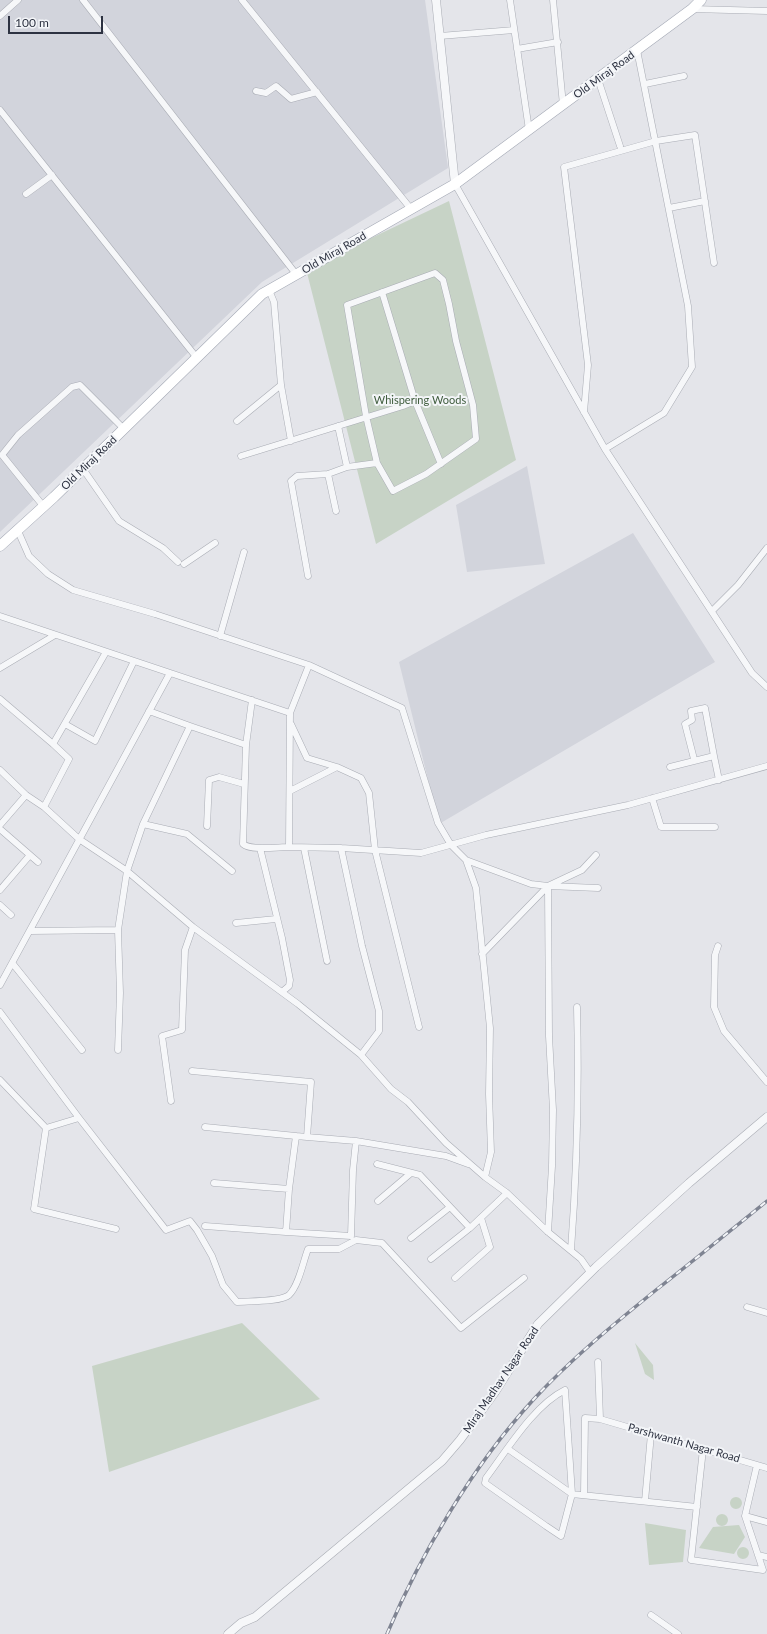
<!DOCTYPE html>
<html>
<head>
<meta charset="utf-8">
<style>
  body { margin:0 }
  #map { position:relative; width:767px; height:1634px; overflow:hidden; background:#e4e5ea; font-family:Lato,sans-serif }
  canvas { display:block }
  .scale { position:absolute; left:8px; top:16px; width:95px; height:18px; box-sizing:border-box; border:2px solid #2d3241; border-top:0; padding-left:5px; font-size:12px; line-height:14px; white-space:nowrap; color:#2d3241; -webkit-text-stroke:3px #f3f5f8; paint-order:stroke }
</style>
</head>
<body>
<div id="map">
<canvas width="767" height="1634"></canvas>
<div class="scale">100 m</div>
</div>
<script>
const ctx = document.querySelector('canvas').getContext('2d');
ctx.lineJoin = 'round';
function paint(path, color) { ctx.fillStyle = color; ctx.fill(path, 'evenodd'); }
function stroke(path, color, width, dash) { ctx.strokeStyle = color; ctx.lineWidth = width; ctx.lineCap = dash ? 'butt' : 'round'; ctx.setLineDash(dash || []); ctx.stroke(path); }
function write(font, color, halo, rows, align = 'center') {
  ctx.font = font + ' Lato,sans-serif'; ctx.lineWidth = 4; ctx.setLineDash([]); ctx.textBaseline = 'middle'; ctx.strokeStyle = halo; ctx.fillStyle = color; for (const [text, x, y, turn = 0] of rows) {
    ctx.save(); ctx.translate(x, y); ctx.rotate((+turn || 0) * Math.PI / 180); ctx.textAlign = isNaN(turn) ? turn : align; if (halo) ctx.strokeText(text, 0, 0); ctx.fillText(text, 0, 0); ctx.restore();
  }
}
paint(new Path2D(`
  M0,0h425l23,168 -186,114 -262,250z
  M527,466l18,98 -78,8 -11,-67z
  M633,533l82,129 -276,162 -40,-162z`), '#d2d4dc');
paint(new Path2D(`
  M449,201l67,259 -140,84 -70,-275z
  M242,1323l78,76 -211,73 -17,-106z
  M635,1343l18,22 1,15 -9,-6z
  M730 1503a6 6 0 1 1 12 0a6 6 0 1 1-12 0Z
  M716 1520a6 6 0 1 1 12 0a6 6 0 1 1-12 0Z
  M645,1523l41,7 -3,32 -34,3z
  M739,1525l6,12 -11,17 -35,-6 14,-21z
  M737 1553a6 6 0 1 1 12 0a6 6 0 1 1-12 0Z`), '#c7d3c6');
const minor = new Path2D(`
  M83,0l213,274
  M242,0l169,209
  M510,0l19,130
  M553,0l10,105
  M692,9l75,2
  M0,16l18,-16
  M440,36l74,-6
  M517,49l41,-7
  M598,79l22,67
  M645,84l39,-8
  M256,91l10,2 10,-7 15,13 26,-7
  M0,110l197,248
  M455,184l150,265 147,224 15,14
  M26,194l26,-19
  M669,208l36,-7
  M435,273l8,7 6,24 7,37 17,64 3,34 -50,35 -33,17 -16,-28 -11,-47 -19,-111z
  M269,290l5,12 7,83 10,56
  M382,292l33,109 26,63
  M584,412l4,-47 -24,-198 92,-26 39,-6 19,128
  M237,421l44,-36
  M338,426l9,41
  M605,449l59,-36 28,-46 -4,-61 -51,-256
  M241,456l162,-50 12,-5
  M83,469l36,52 44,27 15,14
  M328,474l8,37
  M44,507l-42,-52 16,-20 54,-48 8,-2 44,44
  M18,531l11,25 19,18 25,16 82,24 154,51 93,43 36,115 13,22 15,15 10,28 14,140 -1,66 2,58 -6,25
  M184,564l31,-21
  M308,576l-17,-95 6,-5 31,-2 19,-7 30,-4
  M712,611l26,-26 29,-37
  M0,616l290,97 -1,134 52,1 80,5 65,-18 142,-30 139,-39
  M220,636l24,-84
  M0,668l55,-33
  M0,699l53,45
  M252,700l-6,45 -3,99c8,7 35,3 46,3
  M290,713l19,-48
  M65,724l30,17 39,-80
  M291,724l16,34 30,9
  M190,726l56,19
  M694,759l-9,-35 7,-4 -1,-9 14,-3 9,48
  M670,767l44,-11 5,24
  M0,770l26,25 18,12 35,32 48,32 66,56 105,77 63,51 30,34 17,13 38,41 39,34 22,16 41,39 33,27 9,13
  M290,791l47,-24 24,11 8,15 6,57 44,177
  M652,798l9,29h54
  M44,807l25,-48 -16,-15 53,-92
  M143,824l44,10 45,37
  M0,825l26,-30
  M207,826l2,-46 10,-3 25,7
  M0,829l38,33
  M260,848l22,90 8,42 -1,6 -7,6
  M304,848l23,113
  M341,848l21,98 17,65v20l-18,24
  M466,860l65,24 17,2 34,-16 14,-15
  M548,886l1,150 4,74 -1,56 -4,66
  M0,890l30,-35
  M0,905l11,10
  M236,923l40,-4
  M30,931l88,-1
  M718,946l-3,9 -1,52 10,24 43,51
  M482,954l66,-68 50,2
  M13,964l69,86
  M0,985l170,-312
  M0,1012l79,106 87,112 24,-9 7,9 15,26 11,29 14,17c12,-1 44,0 52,-7 10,-10 14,-33 19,-46h31l17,-9 26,3 79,85 63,-50
  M118,1050l2,-57 -2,-63 9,-59 16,-47 47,-98 -41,-15
  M192,1071l119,11 -4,55 49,4 90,15 22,8
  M0,1080l46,48
  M171,1101l-9,-65 20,-6 3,-80 8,-23
  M79,1118l-33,10 -12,81 82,20
  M205,1127l91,9
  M377,1164l43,11 50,53
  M214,1183l75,6 7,-53 11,1
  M378,1201l33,-28
  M205,1226l81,6 3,-43
  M286,1232l65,4 2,-66 3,-29
  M411,1238l39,-31
  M571,1250c6,-80 8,-162 6,-243
  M431,1259l39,-31 37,-35
  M455,1278l35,-31 -9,-29
  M747,1307l20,6
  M598,1362l2,57
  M565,1390l7,104 -11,42 -15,-10 -61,-43 1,-5c21,-28 48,-73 79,-88z
  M508,1449l64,45 125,13
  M703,1449l-12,111 72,10 -18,-54 12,-51
  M584,1495l1,-77 15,1 167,49
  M645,1501l6,-67
  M745,1516l22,6
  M758,1555l9,2
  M651,1615l27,19`);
const tertiary = new Path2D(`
  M436,0l19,184
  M228,1634l13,-11 14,-6 187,-156 18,-21 35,-48 43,-68 58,-57 93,-84 78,-66`);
const primary = new Path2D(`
  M0,546l54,-49 208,-203 193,-110 237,-175 9,-9`);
stroke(minor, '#a9acb4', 7);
stroke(tertiary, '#a9acb4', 9);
stroke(primary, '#a4a9b5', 11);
stroke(minor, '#f6f7f9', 6);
stroke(tertiary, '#f6f7f9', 8);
stroke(primary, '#fff', 10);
const rail = new Path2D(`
  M387,1634c34,-81 87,-170 147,-235 37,-40 80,-75 122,-109 37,-29 74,-59 111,-89`);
stroke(rail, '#7f8492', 3.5);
stroke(rail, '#f3f5f8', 2, [6]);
write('11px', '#2d3241', '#f3f5f8', [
  ["Old Miraj Road",604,75,-36],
  ["Old Miraj Road",334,253,-30],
  ["Old Miraj Road",89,463,-44],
  ["Miraj Madhav Nagar Road",501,1380,-56],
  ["Parshwanth Nagar Road",684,1443,16]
]);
write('11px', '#3e5b3c', '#f3f5f8', [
  ["Whispering Woods",420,400]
]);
</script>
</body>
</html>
